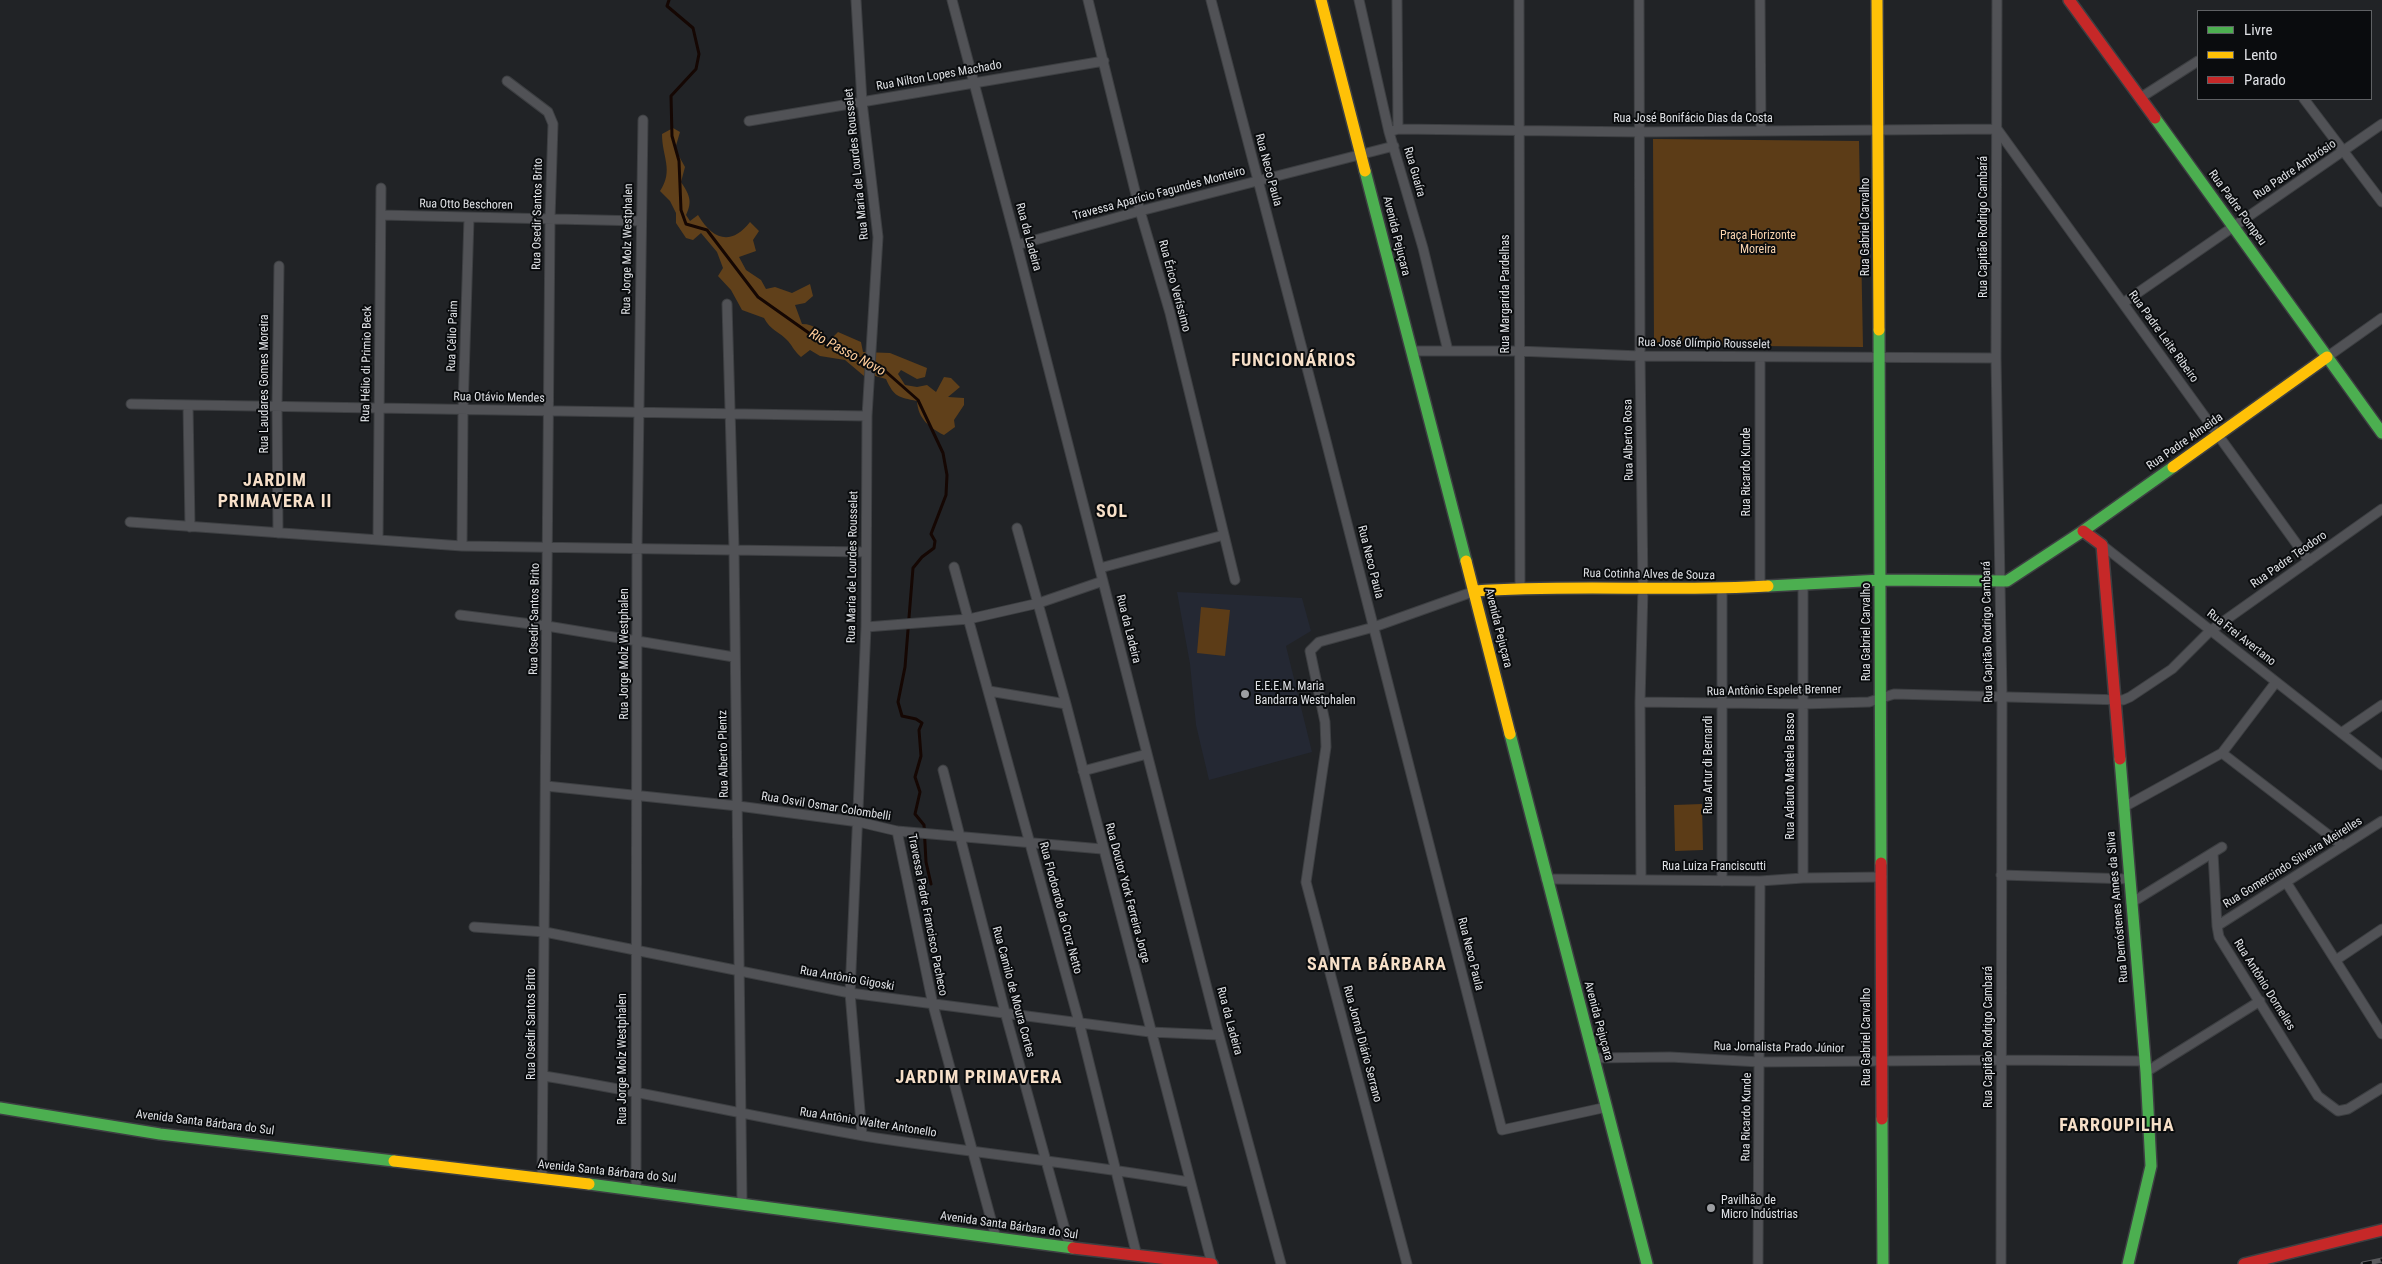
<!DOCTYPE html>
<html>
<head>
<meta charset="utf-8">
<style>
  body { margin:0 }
  #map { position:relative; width:2382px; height:1264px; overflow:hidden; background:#212326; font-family:"Roboto Condensed",sans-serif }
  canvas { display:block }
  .legend { position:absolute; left:2197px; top:10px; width:175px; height:90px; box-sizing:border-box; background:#0a0c0e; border:1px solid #5f6164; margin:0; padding:6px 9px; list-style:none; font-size:15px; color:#dfe1e5 }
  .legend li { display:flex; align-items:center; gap:10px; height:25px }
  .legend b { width:25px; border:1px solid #5f6164 }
</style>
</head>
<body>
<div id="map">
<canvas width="2382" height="1264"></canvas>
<ul class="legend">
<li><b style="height:6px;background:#4caf50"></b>Livre</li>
<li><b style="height:6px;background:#ffc107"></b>Lento</li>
<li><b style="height:6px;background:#c62828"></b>Parado</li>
</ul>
</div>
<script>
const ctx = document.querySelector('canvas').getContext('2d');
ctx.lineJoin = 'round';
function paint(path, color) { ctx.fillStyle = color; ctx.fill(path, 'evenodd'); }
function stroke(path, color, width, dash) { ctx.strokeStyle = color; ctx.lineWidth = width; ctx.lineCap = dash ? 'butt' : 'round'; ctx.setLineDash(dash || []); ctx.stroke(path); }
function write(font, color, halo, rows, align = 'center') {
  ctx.font = font + ' "Roboto Condensed",sans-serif'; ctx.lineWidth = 4; ctx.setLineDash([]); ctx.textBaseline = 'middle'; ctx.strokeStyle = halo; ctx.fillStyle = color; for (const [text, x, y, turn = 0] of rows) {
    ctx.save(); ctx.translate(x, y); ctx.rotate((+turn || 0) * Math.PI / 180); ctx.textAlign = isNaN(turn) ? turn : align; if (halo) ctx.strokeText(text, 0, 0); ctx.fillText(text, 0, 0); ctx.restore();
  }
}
paint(new Path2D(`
  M1177,592l125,6 9,33 -25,15 26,106 -103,28 -13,-55 -6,-61z`), '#242833');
paint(new Path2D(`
  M1653,139l206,2 4,206 -209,-2z
  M1201,607l29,3 -5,46 -28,-3z
  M1702,804l1,46 -28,1 -1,-46z`), '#5c3c17');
paint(new Path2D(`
  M673,128l7,4 -5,17 10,18 -4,15c8,12 12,19 5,33l4,6 8,-6c15,25 33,31 52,7l9,9 -6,9 3,11 -17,6 7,13 15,10 5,9 9,-2 17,6 18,-9 3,12 -8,7 -10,2 7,19c13,0 22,8 24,20l12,-12 23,10 2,10 27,1 37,15 -2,9 -8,2 -16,-9 -3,4 7,11 12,2 10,-2 9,7 8,-15 7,1 9,9 -12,10 16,1v7l-10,15 1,7 -11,8c-14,-7 -26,-16 -27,-34 -19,-4 -23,-4 -31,-22l-14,-4 -8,1 -19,-16 -25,-4 -10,-6 -9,7c-6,-5 -8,-10 -13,-16 -8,-9 -18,-11 -24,-23l-22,-8 -11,-20 -13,-14 5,-8 -6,-16 -16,-19 -8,7 -7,-2 -10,-15v-10l-6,-12 -10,-10c14,-21 2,-34 2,-57z`), '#60401a');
stroke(new Path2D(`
  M669,0l-2,6 26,22 6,26 -3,15 -25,27 1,40 7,25 2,49 5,14 21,6 51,67 58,41 68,32 34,30 25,53 4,22 -1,20 -15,39 4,7 -1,7 -12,9 -9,11 -8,99 -7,35 4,14 14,3 6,4 -3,7 2,26 -6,21 5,15 -5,22 9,11 2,37 5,22`), '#150703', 3);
const street = new Path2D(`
  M856,0l6,102 16,135 -11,179 -1,211 -16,366 12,142
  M952,0l65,245 202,790 62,229
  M1088,0l52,211 30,102 65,267
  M1211,0l113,433 178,697 105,-23
  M1359,0l30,132 34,116 25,103
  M1397,0l1,129
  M1519,0l1,588
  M1639,0l1,356 3,232 -3,114 1,177
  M1760,0l1,131
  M1997,0l-1,358 6,338 -1,568
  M507,81l41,31 5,12 -3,95 -8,960
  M2140,98l58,-37
  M2304,99l78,103
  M749,121l355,-60
  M1389,132l9,-3 242,3 357,-3 312,432
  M381,215l260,6
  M1017,245l123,-34 254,-65
  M2123,303l259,-179
  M727,304l7,245 8,653
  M1412,351h106l122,5 356,2
  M2327,357l55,-39
  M131,404l736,12
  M188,405l2,122
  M130,522l332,24 404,6
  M1017,528l49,176 146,560
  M278,533l-1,-127 2,-140
  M378,540l3,-352
  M2102,545l280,220
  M462,546l1,-136 6,-192
  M954,567l125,455 58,234
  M1100,568l124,-33
  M1760,587v-230
  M460,615l87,11 187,31
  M866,627l103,-8 70,-16 64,-22
  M989,691l77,13
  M1640,702l163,2 66,-2 25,-8 229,6 7,-3 42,-28 38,-38 172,-122
  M2341,733l41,-28
  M2222,753l121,93
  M943,770l62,242 65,236
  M1083,771l64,-17
  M546,786l192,20 121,16 38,9 205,18
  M2124,807l98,-54 54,-71
  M897,831l36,174 63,233
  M2213,853l4,73 2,11 99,159 20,15 10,-2 34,-21
  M2001,875l129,4
  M1803,878v-294
  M1546,879l214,2 43,-3 79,-1
  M1722,881v-292
  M2286,882l96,152
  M2131,903l91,-56
  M2217,926l165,-105
  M474,927l71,5 305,61 300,39 69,3
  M2336,960l46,-31
  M1594,1058l76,-1 90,5 241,-2 144,1
  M2146,1072l114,-71
  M544,1076c107,17 213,42 320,60 108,17 217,27 325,46
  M636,1189l1,-641 6,-428
  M1407,1264l-101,-382 20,-135 -1,-25 -15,-71 9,-9 55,-15 101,-36
  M1758,1264l2,-383`);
const fast = new Path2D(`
  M2155,118l227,315
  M1365,171l101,390
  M1879,330l2,533
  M1768,586l113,-6 126,1 76,-50 90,-64
  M1510,734l137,530
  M2120,759l26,313 5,94 -23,98
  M0,1108l160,26 234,27
  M1882,1119l1,145
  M589,1184l484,64`);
const slow = new Path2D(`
  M1321,0l44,171
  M1877,0l2,330
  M2173,467l154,-110
  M1466,561l44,173
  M1475,591c98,-7 195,1 293,-5
  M394,1161l195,23`);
const jam = new Path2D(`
  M2069,0l86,118
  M2083,531l19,14 18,214
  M1881,863l1,256
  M1073,1248l139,16
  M2244,1264l138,-34`);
stroke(street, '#3d3f42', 11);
stroke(fast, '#3d3f42', 14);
stroke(slow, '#3d3f42', 14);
stroke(jam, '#3d3f42', 14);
stroke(street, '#515256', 9);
stroke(fast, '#4caf50', 11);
stroke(slow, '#ffc107', 11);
stroke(jam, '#c62828', 11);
const rail = new Path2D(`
  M2363,1264l19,-4`);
stroke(rail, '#595a5d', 5);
stroke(rail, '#0a0c0e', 3, [9]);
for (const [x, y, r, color] of [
  [1245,694,5,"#9c9ea2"],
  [1711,1208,5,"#9c9ea2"]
]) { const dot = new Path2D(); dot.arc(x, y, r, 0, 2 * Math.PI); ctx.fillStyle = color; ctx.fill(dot); stroke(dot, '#0a0c0e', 2); }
write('12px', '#dfe1e5', '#0a0c0e', [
  ["Rua Nilton Lopes Machado",939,76,-10],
  ["Rua José Bonifácio Dias da Costa",1693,119],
  ["Rua Maria de Lourdes Rousselet",857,164,-96],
  ["Rua Neco Paula",1268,170,75],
  ["Rua Padre Ambrósio",2295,170,-34],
  ["Rua Guaíra",1414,172,74],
  ["Travessa Aparício Fagundes Monteiro",1159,194,-15],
  ["Rua Otto Beschoren",466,205,1],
  ["Rua Padre Pompeu",2237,208,54],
  ["Rua Osedir Santos Brito",538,214,-89],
  ["Rua Gabriel Carvalho",1866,227,-90],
  ["Rua Capitão Rodrigo Cambará",1984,227,-90],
  ["Avenida Pejuçara",1396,236,76],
  ["Rua da Ladeira",1028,237,75],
  ["Rua Jorge Molz Westphalen",628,249,-89],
  ["Rua Érico Veríssimo",1174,286,75],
  ["Rua Margarida Pardelhas",1506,294,-90],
  ["Rua Célio Paim",453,336,-88],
  ["Rua Padre Leite Ribeiro",2163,337,54],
  ["Rua José Olímpio Rousselet",1704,344,1],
  ["Rua Hélio di Primio Beck",367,364,-89],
  ["Rua Laudares Gomes Moreira",265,384,-90],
  ["Rua Otávio Mendes",499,398,1],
  ["Rua Alberto Rosa",1629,440,-91],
  ["Rua Padre Almeida",2185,442,-35],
  ["Rua Ricardo Kunde",1747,472,-90],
  ["Rua Padre Teodoro",2289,560,-35],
  ["Rua Neco Paula",1370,562,76],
  ["Rua Maria de Lourdes Rousselet",853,567,-89],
  ["Rua Cotinha Alves de Souza",1649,575,1],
  ["Rua Osedir Santos Brito",535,619,-89],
  ["Avenida Pejuçara",1498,628,76],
  ["Rua da Ladeira",1128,629,76],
  ["Rua Gabriel Carvalho",1867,632,-90],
  ["Rua Capitão Rodrigo Cambará",1988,632,-91],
  ["Rua Frei Avertano",2241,638,38],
  ["Rua Jorge Molz Westphalen",625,654,-90],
  ["Rua Antônio Espelet Brenner",1774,691,-1],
  ["Rua Alberto Plentz",724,754,-91],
  ["Rua Artur di Bernardi",1709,765,-90],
  ["Rua Adauto Mastela Basso",1791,776,-90],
  ["Rua Osvil Osmar Colombelli",826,807,9],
  ["Rua Gomercindo Silveira Meirelles",2293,863,-32],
  ["Rua Luiza Franciscutti",1714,867],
  ["Rua Doutor York Ferreira Jorge",1127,893,75],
  ["Rua Demóstenes Annes da Silva",2118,907,-95],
  ["Rua Flodoardo da Cruz Netto",1060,908,75],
  ["Travessa Padre Francisco Pacheco",927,915,79],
  ["Rua Neco Paula",1470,954,76],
  ["Rua Antônio Gigoski",847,979,10],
  ["Rua Antônio Dornelles",2264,985,58],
  ["Rua Camilo de Moura Cortes",1013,992,75],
  ["Rua da Ladeira",1229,1021,75],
  ["Avenida Pejuçara",1598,1021,75],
  ["Rua Osedir Santos Brito",532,1024,-90],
  ["Rua Gabriel Carvalho",1867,1037,-90],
  ["Rua Capitão Rodrigo Cambará",1989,1037,-90],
  ["Rua Jornal Diário Serrano",1362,1044,75],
  ["Rua Jornalista Prado Júnior",1779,1048,1],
  ["Rua Jorge Molz Westphalen",623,1059,-90],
  ["Rua Ricardo Kunde",1747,1117,-89],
  ["Avenida Santa Bárbara do Sul",205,1123,7],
  ["Rua Antônio Walter Antonello",868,1123,9],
  ["Avenida Santa Bárbara do Sul",607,1172,6],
  ["Avenida Santa Bárbara do Sul",1009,1226,8]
]);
write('12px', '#fad4af', '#0a0c0e', [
  ["Praça Horizonte",1758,236],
  ["Moreira",1758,250]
]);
write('12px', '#dfe1e5', '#0a0c0e', [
  ["E.E.E.M. Maria",1255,687],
  ["Bandarra Westphalen",1255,701],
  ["Pavilhão de",1721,1201],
  ["Micro Indústrias",1721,1215]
], 'left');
write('italic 14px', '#fecc99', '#0a0c0e', [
  ["Rio Passo Novo",847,353,28]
]);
ctx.letterSpacing = '1px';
write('bold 18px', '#f6dfc8', '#0a0c0e', [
  ["FUNCIONÁRIOS",1294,361],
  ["JARDIM",275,481],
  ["PRIMAVERA II",275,502],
  ["SOL",1112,512],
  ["SANTA BÁRBARA",1377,965],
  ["JARDIM PRIMAVERA",979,1078],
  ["FARROUPILHA",2117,1126]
]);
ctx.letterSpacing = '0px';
</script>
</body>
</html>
